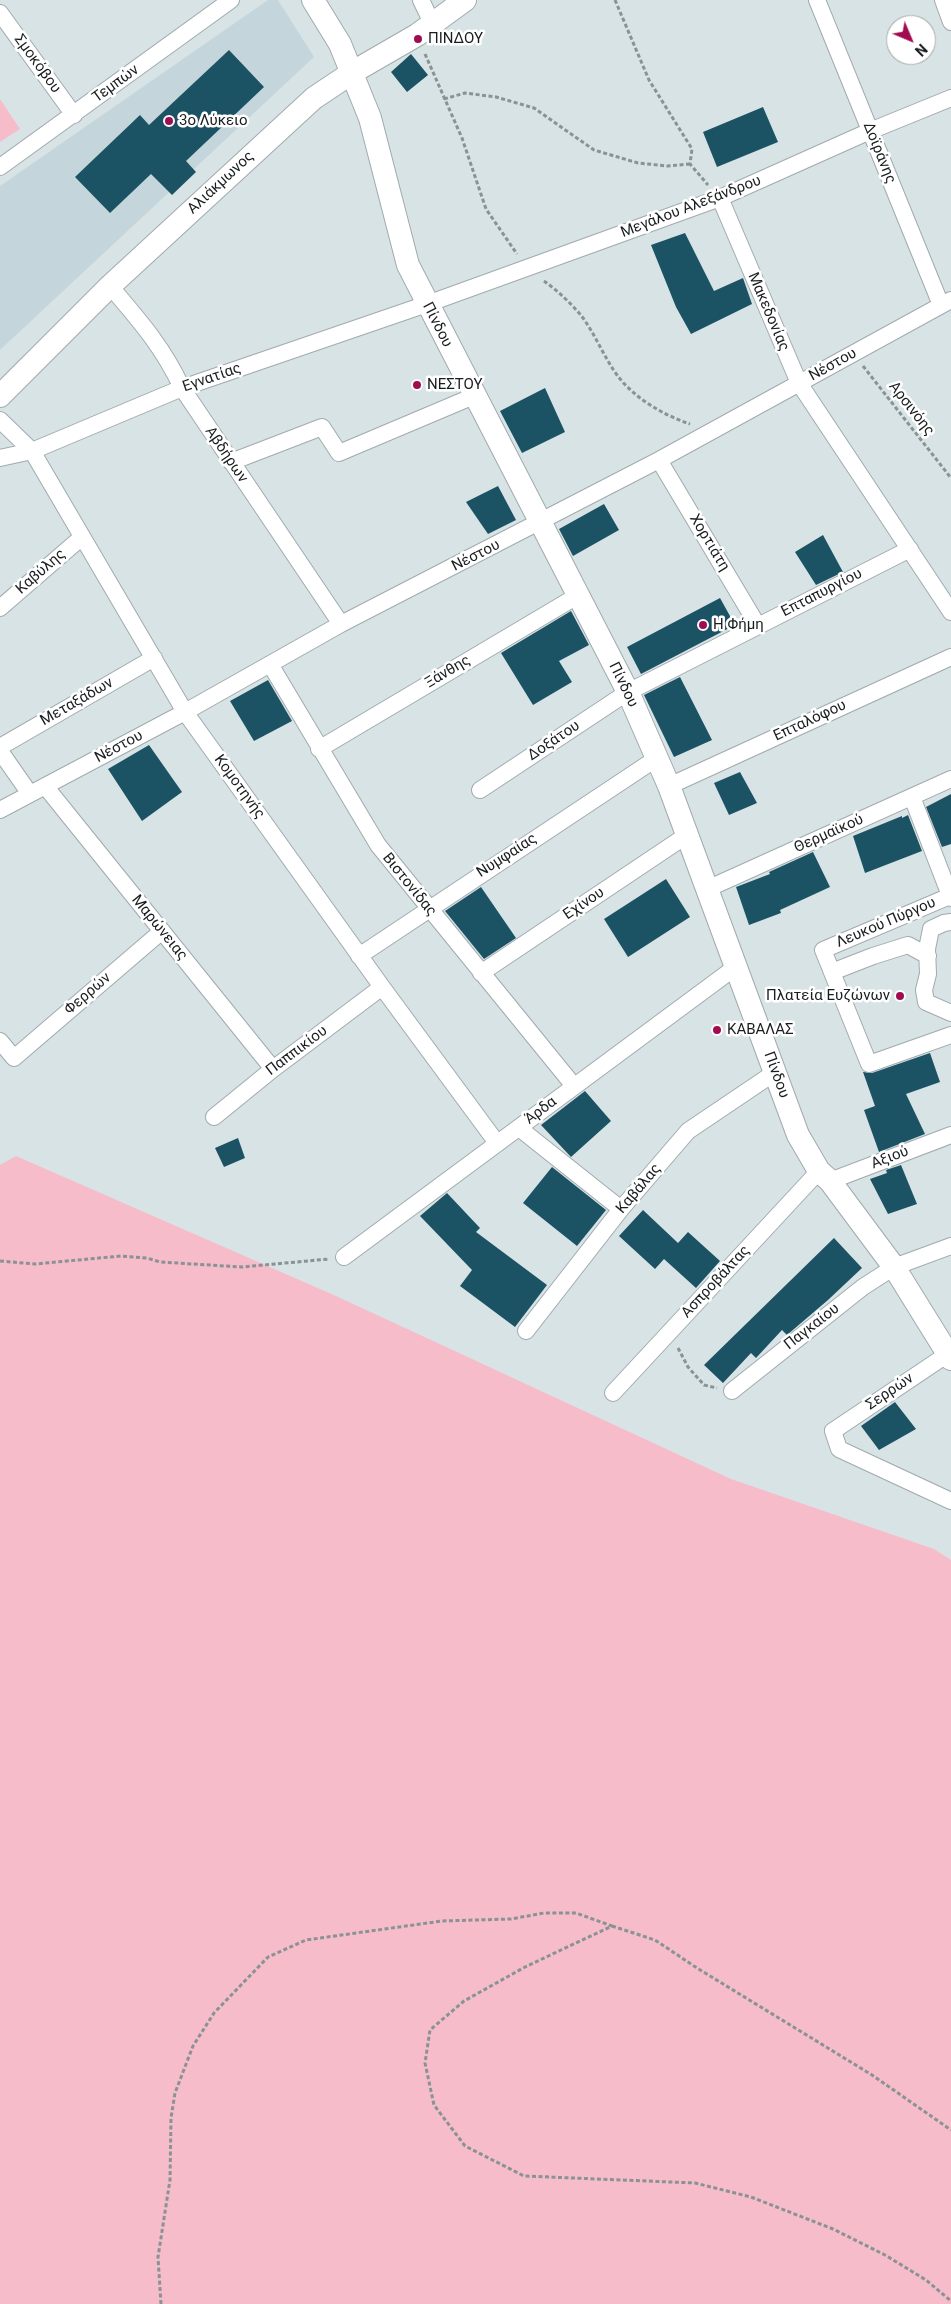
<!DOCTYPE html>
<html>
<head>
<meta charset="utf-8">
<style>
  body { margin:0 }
  #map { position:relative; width:951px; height:2304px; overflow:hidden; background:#d8e3e6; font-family:Roboto,sans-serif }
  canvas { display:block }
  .north { position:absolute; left:886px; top:15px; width:50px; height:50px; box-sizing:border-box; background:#fff; border:1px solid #a3a5a5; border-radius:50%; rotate:135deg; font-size:14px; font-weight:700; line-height:20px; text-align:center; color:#191d1e }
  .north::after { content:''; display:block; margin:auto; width:18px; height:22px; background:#a10c50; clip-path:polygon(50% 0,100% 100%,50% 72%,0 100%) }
</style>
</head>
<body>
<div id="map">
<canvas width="951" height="2304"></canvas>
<div class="north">N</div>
</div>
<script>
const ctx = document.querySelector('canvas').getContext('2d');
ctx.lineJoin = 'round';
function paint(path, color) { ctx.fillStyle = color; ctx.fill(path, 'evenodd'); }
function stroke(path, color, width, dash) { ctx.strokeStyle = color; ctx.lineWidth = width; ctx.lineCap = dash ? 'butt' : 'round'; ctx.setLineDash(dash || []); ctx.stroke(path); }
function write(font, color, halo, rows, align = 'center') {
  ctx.font = font + ' Roboto,sans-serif'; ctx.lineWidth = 5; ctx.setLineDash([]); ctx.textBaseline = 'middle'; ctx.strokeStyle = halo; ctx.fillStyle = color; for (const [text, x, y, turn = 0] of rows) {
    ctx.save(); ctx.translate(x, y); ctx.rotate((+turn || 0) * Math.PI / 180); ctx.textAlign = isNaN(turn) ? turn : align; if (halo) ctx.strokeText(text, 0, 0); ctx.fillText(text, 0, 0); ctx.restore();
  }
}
paint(new Path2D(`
  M268,0h10l36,57 -314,293v-164z`), '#c4d6dc');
paint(new Path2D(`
  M0,99l20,30 -20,13z
  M16,1156l320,140 395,183 203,70 17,11v744h-951v-1139z`), '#f7bcca');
paint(new Path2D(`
  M229,50l35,37 -78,74 10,11 -24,23 -21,-21 -41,39 -35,-36 65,-62 9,10z
  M411,54l17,21 -21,17 -16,-20z
  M763,107l15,35 -61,25 -14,-35z
  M685,233l29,58 29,-13 9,26 -61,30 -15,-27 -25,-62z
  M545,388l20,44 -43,21 -22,-42z
  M498,486l18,34 -28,14 -22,-32z
  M604,504l15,26 -46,26 -14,-27z
  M823,535l20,37 -27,13 -21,-33z
  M720,598l15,27 -94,49 -14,-27z
  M571,611l18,34 -30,16 13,21 -39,23 -32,-52z
  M680,677l32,63 -38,17 -30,-62z
  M268,680l24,41 -38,20 -24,-40z
  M149,745l33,47 -40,29 -34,-52z
  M740,772l17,31 -28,12 -15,-32z
  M951,794v50l-9,3 -16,-40z
  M908,815l14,36 -57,22 -12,-37 49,-20v2z
  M813,852l17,35 -50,23 1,3 -32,12 -13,-38 34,-13 -1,-2z
  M666,879l24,38 -62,40 -24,-38z
  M481,887l35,51 -32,21 -39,-48z
  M930,1053l10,29 -34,12 19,40 -46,18 -15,-42 11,-4 -12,-34 9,1z
  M585,1091l26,30 -40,36 -30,-32z
  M238,1138l7,20 -21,9 -9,-19z
  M901,1165l16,39 -29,10 -18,-35 17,-6 -1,-3z
  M552,1167l54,43 -29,36 -54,-43z
  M447,1193l33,35 -4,4 71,53 -32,42 -55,-41 12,-16 -52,-54z
  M643,1210l35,33 10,-11 32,29 -24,27 -32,-29 -9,10 -36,-33z
  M834,1238l28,30 -34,32 -41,35 -5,-5 -26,28 -5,-5 -28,30 -19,-18z
  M895,1402l21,27 -37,21 -18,-24z`), '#1c5364');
const street = new Path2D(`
  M421,0l11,23
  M817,0l124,305
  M943,0l8,22
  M0,13l74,102
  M0,167l231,-167
  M720,198l79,185 152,229
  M110,286c29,34 53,61 72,102l159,236
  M0,420l32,31 153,261 197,275 115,156
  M0,458l32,-7 150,-63 245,-84 293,-106 150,-67 81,-33
  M659,460l99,166
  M231,462l91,-35 17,26 135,-57
  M0,608l82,-71
  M270,664l108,181 196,241
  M0,747l154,-89
  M319,749l258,-153
  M0,751l30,43
  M45,786l228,283
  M669,786l282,-129
  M480,790l148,-98 282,-143
  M912,797l39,101
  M0,810l185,-98 156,-88 318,-164 292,-160
  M707,889l244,-110
  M950,896l-127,54 46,114 82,-29
  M951,922l-7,1 -13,6 -4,20 1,25 -4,16 2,12 25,11
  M359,956l298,-198
  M832,972l41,-16 35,-11 20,11
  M481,973l206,-138
  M0,1041l14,17 148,-127
  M214,1117l59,-48 109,-82
  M519,1128l102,81
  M830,1181l121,-46
  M344,1257l393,-291
  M526,1331l95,-122 67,-78 86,-58
  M948,1354l-115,77 6,18 112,52
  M732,1391l131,-104 31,-20 57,-21
  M613,1393l206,-222`);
const secondary = new Path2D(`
  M313,0l27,44 30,74 38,147 220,427 41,94 129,349 21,36 11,10 64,86 57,92
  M0,396l110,-110 204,-188 39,-26 64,-37 48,-35`);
stroke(street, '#a1aaae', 18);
stroke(secondary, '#a1aaae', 24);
stroke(new Path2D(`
  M615,0l34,80 43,69 -2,15 18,21
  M425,54l37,84 24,71 31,45
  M444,99l21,-6 31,4 38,11 60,42 44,13 29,3 23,-2
  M544,281c14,10 29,24 39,37 13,18 21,39 34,57 17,23 46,40 73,49
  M863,366l88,112
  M0,1261l35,3 86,-8 26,2 13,4 82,5 87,-8
  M678,1348l10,19 16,18 13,3
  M612,1926l43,14 42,28 175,107 79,55
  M161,2304l-3,-47 12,-77 1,-62 4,-25 18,-47 21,-33 54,-56 38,-17 136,-19 69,-2 33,-6h32l36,13 -87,41 -61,34 -34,29 -5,33 9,42 31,41 59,30 171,7 56,14 82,32 52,26 41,25 25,21`), '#899294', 3, [4, 2.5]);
stroke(street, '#fff', 16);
stroke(secondary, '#fff', 22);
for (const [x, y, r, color] of [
  [418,39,5,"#a10c50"],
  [169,121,5,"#a10c50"],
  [417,385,5,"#a10c50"],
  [703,625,5,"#a10c50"],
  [900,996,5,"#a10c50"],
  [717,1030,5,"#a10c50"]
]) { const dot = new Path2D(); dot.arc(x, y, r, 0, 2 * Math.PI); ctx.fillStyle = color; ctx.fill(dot); stroke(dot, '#fff', 2); }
write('15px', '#191d1e', '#fff', [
  ["ΠΙΝΔΟΥ",428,39],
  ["3ο Λύκειο",179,121],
  ["ΝΕΣΤΟΥ",427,385],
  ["Η Φήμη",713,625],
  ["Πλατεία Ευζώνων",890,996,"right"],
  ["ΚΑΒΑΛΑΣ",727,1030]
], 'left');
write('15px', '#191d1e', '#fff', [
  ["Σμοκόβου",37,64,54],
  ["Τεμπών",116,84,-36],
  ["Δοϊράνης",879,153,68],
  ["Αλιάκμωνος",221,183,-43],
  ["Μεγάλου Αλεξάνδρου",691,207,-21],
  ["Μακεδονίας",768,312,67],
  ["Πίνδου",437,325,63],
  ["Νέστου",833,365,-29],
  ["Εγνατίας",212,378,-19],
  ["Αρσινόης",911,409,52],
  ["Αβδήρων",226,455,56],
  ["Χορτιάτη",709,543,59],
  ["Νέστου",476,556,-27],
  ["Καβύλης",41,572,-41],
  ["Επταπυργίου",822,593,-27],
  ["Ξάνθης",448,672,-31],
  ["Πίνδου",623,685,64],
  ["Μεταξάδων",77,702,-30],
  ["Επταλόφου",810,721,-25],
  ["Δοξάτου",554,741,-34],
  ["Νέστου",119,747,-28],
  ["Κομοτηνής",239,787,54],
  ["Θερμαϊκού",829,834,-24],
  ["Νυμφαίας",507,856,-33],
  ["Βιστονίδας",409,885,51],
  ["Εχίνου",584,904,-34],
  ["Λευκού Πύργου",886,923,-23],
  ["Μαρώνειας",159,928,51],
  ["Φερρών",88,994,-41],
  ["Παππικίου",297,1051,-37],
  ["Πίνδου",776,1075,70],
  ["Άρδα",541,1111,-37],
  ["Αξιού",890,1158,-21],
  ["Καβάλας",639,1189,-50],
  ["Ασπροβάλτας",716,1282,-47],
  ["Παγκαίου",812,1327,-38],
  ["Σερρών",890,1392,-34]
]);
</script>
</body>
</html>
